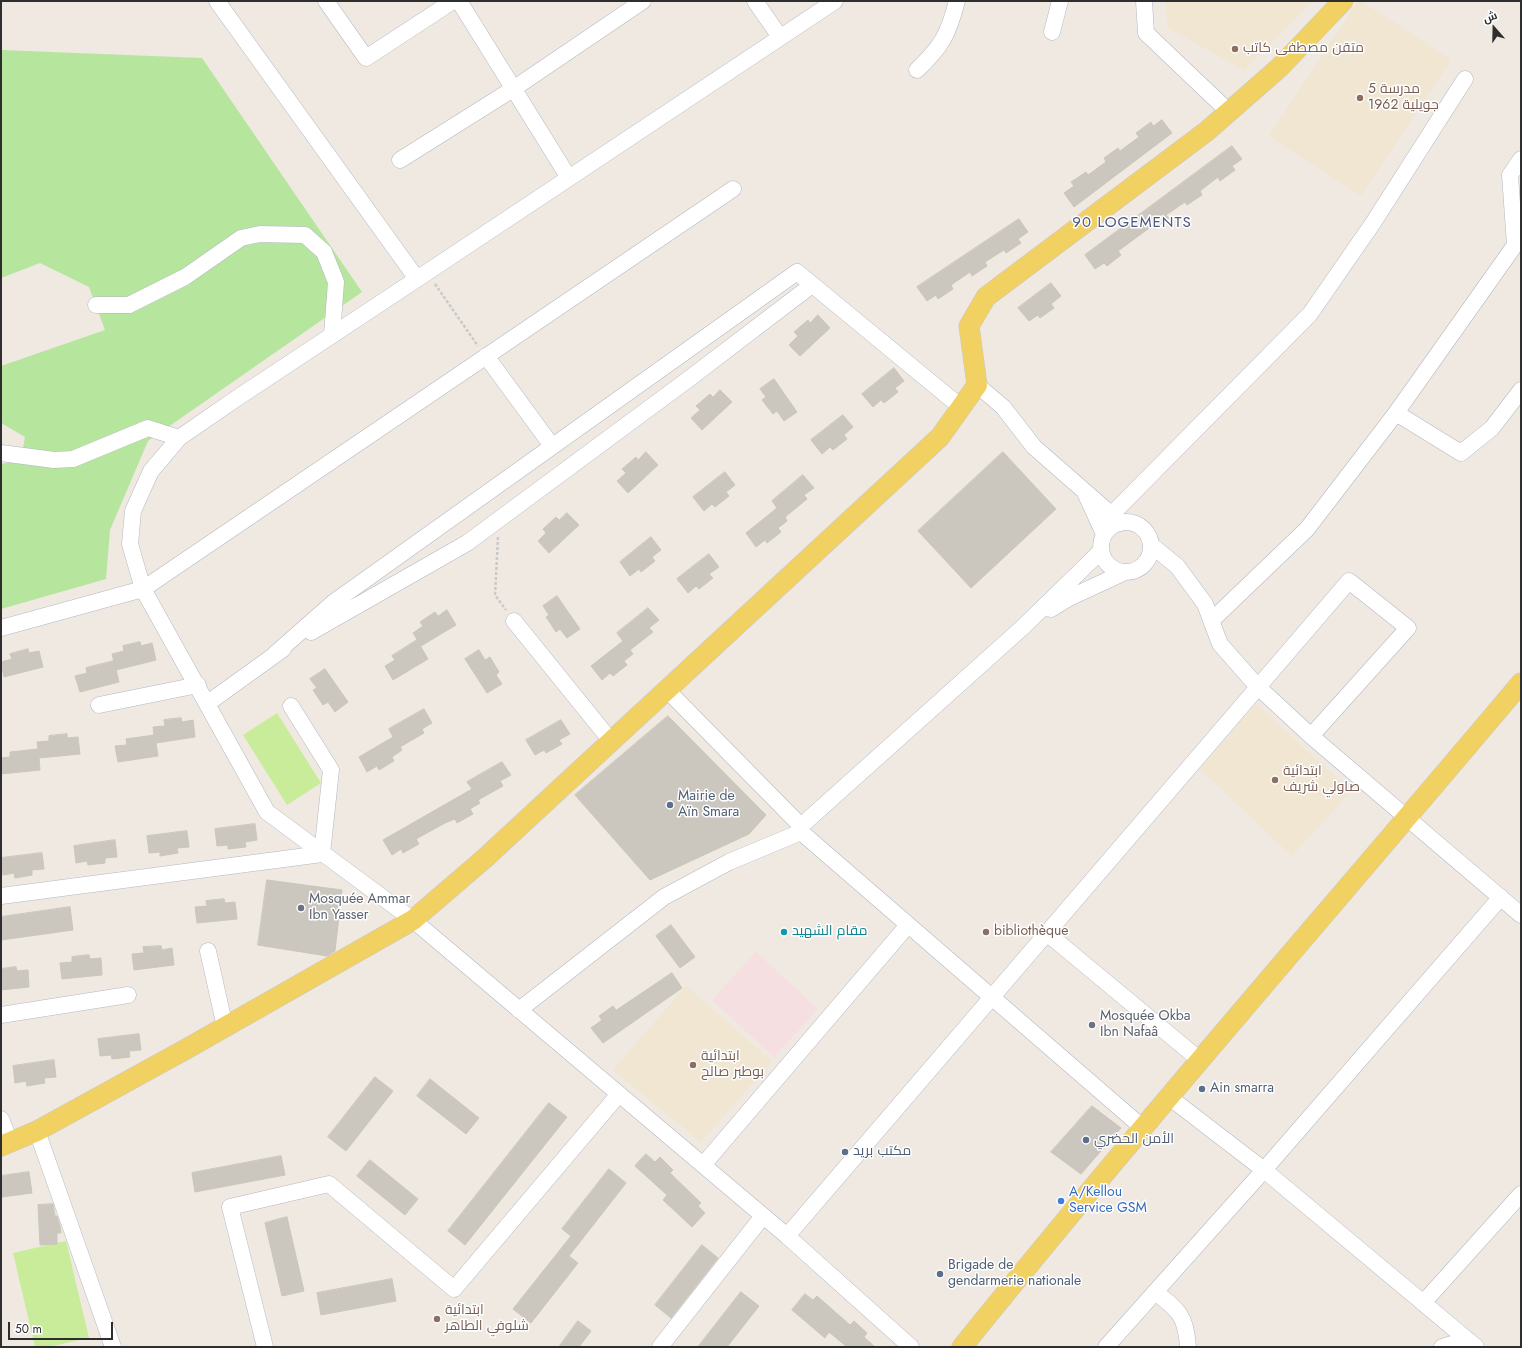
<!DOCTYPE html>
<html>
<head>
<meta charset="utf-8">
<style>
  body { margin:0 }
  #map { position:relative; width:1522px; height:1348px; overflow:hidden; background:#efe9e1; font-family:Jost,Cairo,sans-serif }
  canvas { display:block }
  .frame { position:absolute; inset:0; border:2px solid #2e2e2e; pointer-events:none }
  .north { position:absolute; left:1474px; top:8px; width:40px; height:40px; -webkit-text-stroke:3px #fff; paint-order:stroke; rotate:340deg; font-size:11px; font-weight:700; line-height:16px; text-align:center; color:#2e2e2e }
  .north::after { content:''; display:block; margin:auto; width:14px; height:18px; background:#2e2e2e; clip-path:polygon(50% 0,100% 100%,50% 72%,0 100%) }
  .scale { position:absolute; left:8px; top:1322px; width:105px; height:18px; box-sizing:border-box; border:2px solid #2e2e2e; border-top:0; padding-left:5px; font-size:12px; line-height:14px; white-space:nowrap; color:#2e2e2e; -webkit-text-stroke:3px #fff; paint-order:stroke }
</style>
</head>
<body>
<div id="map">
<canvas width="1522" height="1348"></canvas>
<div class="frame"></div>
<div class="north">ش</div>
<div class="scale">50 m</div>
</div>
<script>
const ctx = document.querySelector('canvas').getContext('2d');
ctx.lineJoin = 'round';
function paint(path, color) { ctx.fillStyle = color; ctx.fill(path, 'evenodd'); }
function stroke(path, color, width, dash) { ctx.strokeStyle = color; ctx.lineWidth = width; ctx.lineCap = dash ? 'butt' : 'round'; ctx.setLineDash(dash || []); ctx.stroke(path); }
function write(font, color, halo, rows, align = 'center') {
  ctx.font = font + ' Jost,Cairo,sans-serif'; ctx.lineWidth = 3; ctx.setLineDash([]); ctx.textBaseline = 'middle'; ctx.strokeStyle = halo; ctx.fillStyle = color; for (const [text, x, y, turn = 0] of rows) {
    ctx.save(); ctx.translate(x, y); ctx.rotate((+turn || 0) * Math.PI / 180); ctx.textAlign = isNaN(turn) ? turn : align; if (halo) ctx.strokeText(text, 0, 0); ctx.fillText(text, 0, 0); ctx.restore();
  }
}
paint(new Path2D(`
  M1165,1h147l-68,69 -76,-42z
  M1358,1h3l90,59 -90,136 -92,-60z
  M1256,704l95,87 -59,65 -92,-87z
  M686,986l86,75 -71,81 -88,-72z`), '#f0e6d1');
paint(new Path2D(`
  M756,952l62,57 -44,48 -62,-57z`), '#f5dfe0');
paint(new Path2D(`
  M1,50l201,8 160,234 -214,149 -38,89 -4,49 -105,30v-145l20,-4 4,-23 -24,-14v-57l104,-36 -16,-43 -49,-24 -39,15z`), '#b6e59e');
paint(new Path2D(`
  M277,713l44,70 -34,22 -44,-70z
  M66,1241l23,97 -41,9h-13l-22,-94z`), '#c9ec9a');
const building = new Path2D(`
  M1162,120l10,13 -98,74 -10,-14 10,-7 -3,-4 15,-10 2,3 18,-13 -2,-4 14,-10 2,3 19,-14 -3,-4 15,-11 2,4z
  M1232,146l10,13 -10,7 3,4 -15,11 -2,-4 -18,14 2,4 -15,10 -2,-3 -19,13 3,3 -15,11 -2,-3 -34,25 3,4 -14,11 -3,-3 -9,6 -10,-14z
  M1019,219l9,13 -10,7 3,4 -15,10 -2,-3 -19,12 2,4 -15,10 -2,-4 -19,13 2,4 -15,10 -2,-4 -9,6 -10,-14z
  M1051,283l10,13 -10,8 3,4 -14,10 -2,-3 -9,6 -11,-13z
  M818,315l12,13 -30,28 -11,-11 9,-9 -4,-4 14,-12 2,3z
  M894,368l10,13 -9,7 3,4 -14,11 -3,-3 -8,7 -11,-13z
  M774,379l23,33 -13,9 -7,-10 -4,3 -11,-14 4,-3 -6,-8z
  M720,390l12,12 -30,28 -11,-12 9,-8 -4,-4 14,-12 3,3z
  M843,415l10,12 -9,8 3,4 -14,11 -3,-3 -8,7 -11,-14z
  M646,452l12,13 -30,28 -11,-12 9,-8 -4,-4 14,-12 2,3z
  M1003,452l53,57 -85,79 -53,-57z
  M725,472l10,13 -9,7 3,4 -14,11 -3,-3 -8,7 -11,-14z
  M803,475l11,13 -10,7 3,4 -22,18 2,4 -9,7 3,4 -14,11 -2,-3 -9,7 -10,-14 31,-25 -5,-7z
  M567,513l12,12 -30,28 -11,-12 8,-8 -3,-4 13,-12 3,3z
  M651,537l10,13 -9,7 3,4 -14,11 -2,-3 -9,7 -10,-14z
  M709,554l10,13 -10,7 4,4 -14,11 -3,-3 -8,7 -11,-14z
  M557,596l23,33 -13,9 -7,-9 -4,3 -10,-15 3,-2 -6,-9z
  M648,608l11,12 -10,8 4,4 -23,18 3,4 -9,7 3,4 -14,11 -3,-3 -8,7 -11,-14 32,-25 -6,-8z
  M447,610l9,15 -35,21 -8,-13 10,-7 -3,-4 15,-10 3,4z
  M417,640l11,19 -35,21 -8,-14 10,-6 -3,-4z
  M140,642l1,4 11,-3 4,17 -40,10 -4,-16 12,-3 -1,-5z
  M28,649l1,4 10,-2 4,16 -39,10 -3,-15 11,-3 -2,-5z
  M479,650l6,10 5,-3 9,15 -3,3 6,9 -15,9 -22,-34z
  M114,661l5,21 -39,10 -5,-16 12,-3 -1,-5z
  M325,669l23,33 -13,10 -7,-10 -5,3 -10,-15 4,-2 -7,-9z
  M424,709l8,14 -10,6 2,4 -24,14 2,3 -10,7 2,4 -15,9 -2,-4 -10,6 -8,-15 34,-20 -4,-8z
  M668,716l98,99 -17,19 -99,46 -75,-85z
  M181,718l1,4 11,-2 2,17 -39,6 2,13 -40,6 -3,-16 12,-1 -1,-6 28,-4 -1,-8 12,-1 -1,-6z
  M561,720l9,14 -11,6 3,4 -16,9 -2,-3 -9,5 -9,-15z
  M67,734v4l11,-1 2,17 -41,4 1,12 -39,4v-16l9,-1v-5l28,-3 -1,-7 12,-1v-5z
  M502,762l9,13 -11,6 3,5 -25,14 2,3 -10,6 3,5 -16,9 -2,-4 -10,4 -29,16 3,5 -16,9 -2,-4 -9,6 -9,-15 89,-51 -5,-7z
  M255,824l2,16 -12,2 1,5 -18,2v-4l-11,1 -2,-17z
  M187,831l2,16 -12,1 1,5 -18,3v-4l-11,1 -2,-17z
  M115,840l2,17 -12,1v5l-17,2 -1,-4 -11,2 -2,-17z
  M42,853l2,16 -12,1v5l-17,3 -1,-5 -11,2 -2,-17z
  M267,880l75,10 -7,61 -8,5 -69,-11z
  M224,899l1,4 10,-1 2,17 -40,4 -2,-16 12,-1 -1,-5z
  M70,907l3,23 -72,10v-23z
  M671,925l24,32 -15,11 -24,-32z
  M161,946l1,4 10,-2 2,17 -40,5 -2,-16 12,-1 -1,-6z
  M89,955l1,4 11,-1 1,17 -40,4 -2,-16 12,-1v-5z
  M16,967l1,4 11,-1 1,17 -28,3v-21z
  M672,973l10,15 -79,55 -12,-15 11,-8 -3,-4 14,-10 3,4z
  M139,1034l2,16 -12,1 1,6 -18,2 -1,-4 -11,1 -2,-17z
  M54,1060l2,17 -12,1 1,5 -18,3 -1,-5 -11,2 -2,-17z
  M375,1077l18,14 -47,60 -18,-14z
  M430,1079l49,39 -13,16 -49,-38z
  M549,1103l18,14 -102,128 -17,-14z
  M1092,1106l29,22 -40,46 -30,-22z
  M646,1154l9,8 5,-5 13,13 -3,3 31,30 -3,3 7,7 -13,14 -29,-27 4,-5 -32,-29z
  M281,1156l4,19 -90,17 -3,-19z
  M370,1160l48,39 -13,16 -48,-39z
  M609,1169l17,14 -57,73 9,7 -47,60 -18,-14 58,-73 -9,-7z
  M29,1172l3,21 -30,4 -1,-21z
  M53,1204l2,12h2l3,10 1,7h-4v11l-17,1 -2,-40z
  M287,1217l17,74 -22,5 -17,-73z
  M702,1245l16,13 -47,60 -16,-13z
  M392,1279l4,22 -75,14 -4,-22z
  M741,1292l18,14 -32,41h-29z
  M805,1294l8,6 4,-4 33,29 4,-4 13,12 -3,4 11,10h-28l-18,-15 -4,6 -33,-28z
  M578,1321l13,10 -12,16h-20z`);
paint(building, '#cbc7bf');
stroke(building, '#cbc5ba', 1);
const minor = new Path2D(`
  M217,1l200,278 152,-101 -110,-177
  M326,1l40,57 87,-57
  M755,1l25,36
  M1144,1l2,32 83,79
  M1052,32l8,-31
  M917,70c25,-24 31,-35 40,-69
  M400,160l113,-71 130,-88
  M569,178l266,-177
  M417,279l-180,119 -58,40 -28,33 -18,40 -3,33 13,45 124,223 146,108 374,316 124,111
  M96,305h33l56,-28 56,-39 19,-4 45,1 19,17 12,30 -4,53
  M486,356l66,90
  M977,385l26,22 31,40 87,76
  M1396,413l65,40 31,-25 29,-38
  M1,453l53,7 19,-1 75,-31 31,10
  M1086,495l18,39
  M1112,514l198,-200 63,-91 92,-144
  M1101 547a25 25 0 1 1 50 0a25 25 0 1 1-50 0Z
  M1151,545l26,21 28,38 15,40 37,42 54,50 210,179
  M1051,609l18,-11 56,-26
  M514,621l97,120
  M1211,621l96,-92 89,-116 119,-168 -5,-70 11,-16
  M1,628l142,-39 590,-400
  M311,632l156,-89 223,-165 122,-93
  M275,654l59,-52 463,-330 165,136
  M667,690l134,136v6l342,296
  M208,703l75,-54
  M99,705l99,-20
  M801,826l222,-199 78,-76
  M1,896l321,-42 9,-84 -40,-64
  M1048,934l153,127
  M208,951l17,76
  M519,1010l145,-113 65,-35 72,-30
  M1,1015l127,-20
  M1169,1097l95,73 212,177
  M1,1119l9,23
  M37,1131l76,216
  M703,1165l205,-240
  M787,1236l562,-655 59,47 -97,108
  M1155,1292c24,18 31,24 33,55
  M1423,1303l98,-109
  M265,1347l-35,-140 99,-23 125,105 165,-195
  M660,1347l103,-131
  M1106,1347l158,-177 237,-273
  M1442,1347l25,-8`);
const major = new Path2D(`
  M1,1146l36,-15 151,-83 225,-128 71,-61 456,-422 37,-52 -8,-59 17,-29 221,-166 73,-64 63,-66
  M962,1347c182,-226 373,-443 559,-664`);
stroke(minor, '#b4b7c1', 17);
stroke(major, '#c9c9c9', 21);
stroke(new Path2D(`
  M435,284l43,62
  M498,537l-3,58 11,15`), '#c9c9c9', 2.5, [3, 2]);
stroke(minor, '#fff', 16);
stroke(major, '#f2d163', 20);
for (const [x, y, r, color] of [
  [1235,49,4,"#8d6e63"],
  [1360,98,4,"#8d6e63"],
  [1275,780,4,"#8d6e63"],
  [670,805,4,"#5c6f8a"],
  [301,908,4,"#6b7280"],
  [784,932,4,"#0f9aa8"],
  [986,932,4,"#8d6e63"],
  [1092,1025,4,"#6b7280"],
  [693,1065,4,"#8d6e63"],
  [1202,1089,4,"#5c6f8a"],
  [1086,1140,4,"#5c6f8a"],
  [845,1152,4,"#5c6f8a"],
  [1061,1201,4,"#3f7fe0"],
  [940,1274,4,"#5c6f8a"],
  [437,1319,4,"#8d6e63"]
]) { const dot = new Path2D(); dot.arc(x, y, r, 0, 2 * Math.PI); ctx.fillStyle = color; ctx.fill(dot); stroke(dot, '#fff', 1.5); }
write('14px', '#785e54', '#fff', [
  ["متقن مصطفى كاتب",1243,49],
  ["مدرسة 5",1368,90],
  ["جويلية 1962",1368,106],
  ["ابتدائية",1283,772],
  ["صاولي شريف",1283,788],
  ["bibliothèque",994,932],
  ["ابتدائية",701,1057],
  ["بوطبر صالح",701,1073],
  ["ابتدائية",445,1311],
  ["شلوفي الطاهر",445,1327]
], 'left');
write('14px', '#4e5e75', '#fff', [
  ["Mairie de",678,797],
  ["Aïn Smara",678,813],
  ["Ain smarra",1210,1089],
  ["الأمن الحضري",1094,1140],
  ["مكتب بريد",853,1152],
  ["Brigade de",948,1266],
  ["gendarmerie nationale",948,1282]
], 'left');
write('14px', '#5b616d', '#fff', [
  ["Mosquée Ammar",309,900],
  ["Ibn Yasser",309,916],
  ["Mosquée Okba",1100,1017],
  ["Ibn Nafaâ",1100,1033]
], 'left');
write('14px', '#0d838f', '#fff', [
  ["مقام الشهيد",792,932]
], 'left');
write('14px', '#366cbe', '#fff', [
  ["A/Kellou",1069,1193],
  ["Service GSM",1069,1209]
], 'left');
ctx.letterSpacing = '1px';
write('15px', '#4d5680', '#fff', [
  ["90 LOGEMENTS",1132,223]
]);
ctx.letterSpacing = '0px';
</script>
</body>
</html>
